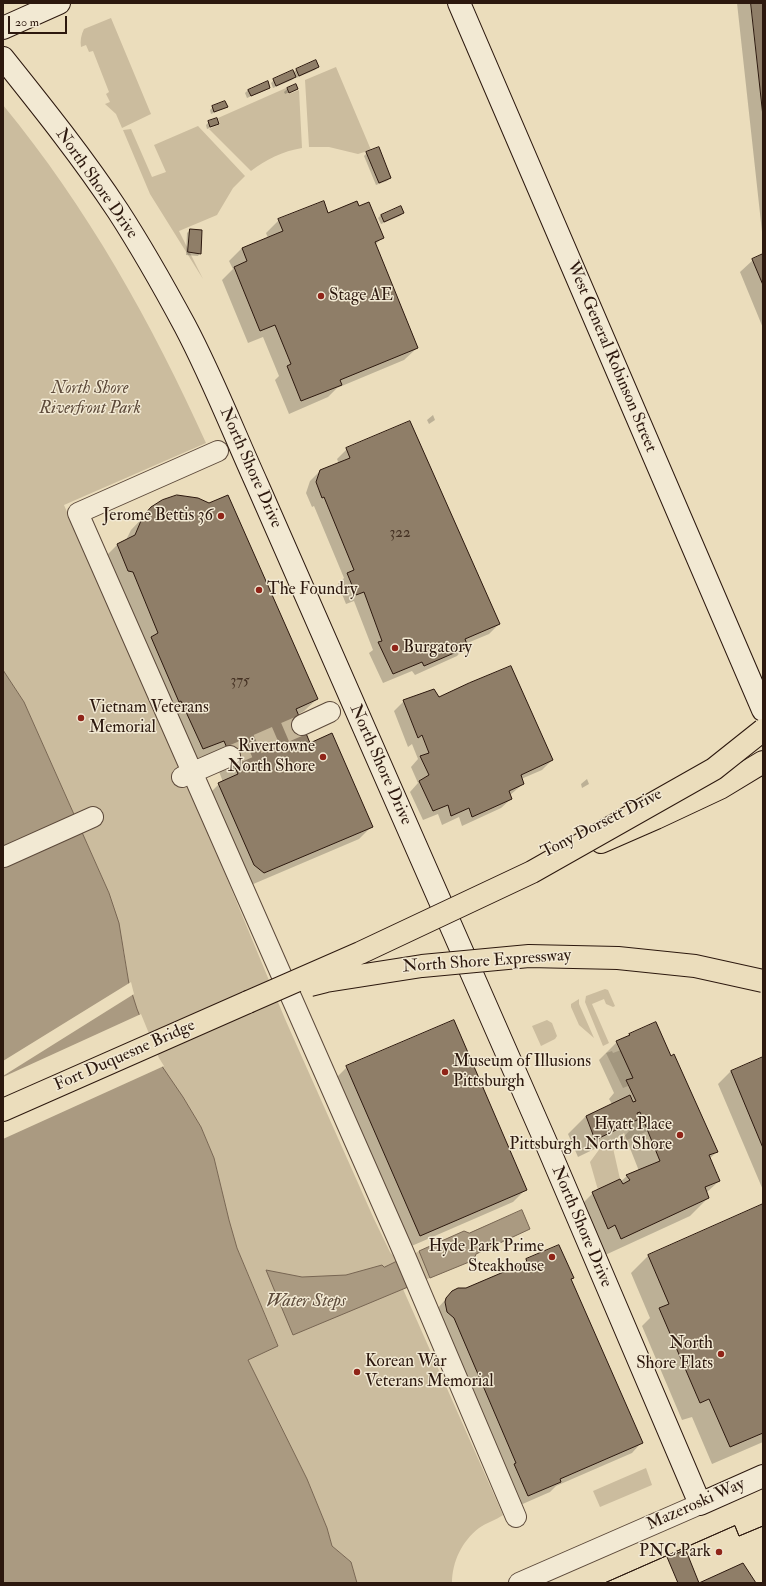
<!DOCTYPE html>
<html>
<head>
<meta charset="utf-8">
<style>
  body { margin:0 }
  #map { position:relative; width:766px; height:1586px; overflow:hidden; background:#ebddbc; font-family:"IM FELL Double Pica",serif }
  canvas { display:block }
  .frame { position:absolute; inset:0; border:4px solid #2c180e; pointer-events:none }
  .scale { position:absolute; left:8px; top:16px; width:59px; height:18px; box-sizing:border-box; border:2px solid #2c180e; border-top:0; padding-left:5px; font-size:12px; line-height:14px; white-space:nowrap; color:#2c180e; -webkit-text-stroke:3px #f2e9d3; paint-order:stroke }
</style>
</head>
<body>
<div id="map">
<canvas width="766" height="1586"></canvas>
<div class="frame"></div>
<div class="scale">20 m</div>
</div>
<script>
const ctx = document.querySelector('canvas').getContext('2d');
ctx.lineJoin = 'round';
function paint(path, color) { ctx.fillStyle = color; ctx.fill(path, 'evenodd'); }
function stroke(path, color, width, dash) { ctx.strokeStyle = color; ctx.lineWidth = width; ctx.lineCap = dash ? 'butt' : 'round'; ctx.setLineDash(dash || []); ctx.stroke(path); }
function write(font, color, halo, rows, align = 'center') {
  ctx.font = font + ' "IM FELL Double Pica",serif'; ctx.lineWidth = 3; ctx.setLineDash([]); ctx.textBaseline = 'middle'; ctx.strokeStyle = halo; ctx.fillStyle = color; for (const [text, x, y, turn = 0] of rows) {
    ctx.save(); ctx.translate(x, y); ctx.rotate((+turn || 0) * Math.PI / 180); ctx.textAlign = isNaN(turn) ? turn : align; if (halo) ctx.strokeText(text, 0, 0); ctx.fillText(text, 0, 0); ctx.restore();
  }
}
paint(new Path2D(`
  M111,18l40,96 -29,14 -6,-14 -11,-10 5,-2 -4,-8 3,-2 -16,-41 -4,1 -3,-7 -5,2c-1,-6 0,-12 3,-18z
  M336,67l35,83 -13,4 -29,-7h-20l-4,-67z
  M286,88l3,6 10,-4 3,58c-19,3 -37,12 -51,23l-42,-42 11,-5 -2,-6z
  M3,105c84,102 149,218 203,338l-142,62 159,364 62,150 89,200 16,33 8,9 66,-30 5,2 53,-23 8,19 -54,25 -2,6 -71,29 100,226c-7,5 -17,8 -24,13 -17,13 -27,34 -27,55h-95l-6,-21 -19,-16 -5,-18 -20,-49 -59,-119 30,-15 -41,-97 -8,-28 -15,-62 -13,-31 -18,-30 -26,-38 -20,-50 -8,-25 -5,-33 -15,-58 -85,-191 -21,-32z
  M198,126l47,50 -12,12 -16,27 -38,16 24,48 -53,-85 -27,-64 8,-1 21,48 14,-5 -12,-27z
  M605,989l3,1 7,16 -2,1 -7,-3 -2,-5 -12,5 17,39 -6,3 -18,-44 1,-6z
  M579,999v5l15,34 -15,-13 -8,-18v-3z
  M547,1020l5,3 5,13 -2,3 -14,7 -9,-20z
  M621,1050l12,28 -7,2 2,6 -5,2 -17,-35 6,-2 1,2z
  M640,1112l8,19 -26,11v3h-2v-4l10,-11 2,-8 7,-3 -2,-6z
  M601,1147l12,1 7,31 -22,11 -8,-28z
  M646,1468l6,17 -52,22 -7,-16z`), '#cbbc9e');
const water = new Path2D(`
  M3,670l21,32 85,191 10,30 10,61 8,25 20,50 26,38 18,30 13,31 15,62 8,28 41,98 -30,14 59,119 20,49 5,18 19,16 6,21h-354z
  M522,1210l8,19 -54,25 -2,6 -44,18 -11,-27 45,-20 5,2z
  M398,1261l10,26 -115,48 -27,-65 36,7 44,-2 36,-10 2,2z`);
paint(water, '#aa9a81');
stroke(water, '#786653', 1);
paint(new Path2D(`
  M131,982l3,12 -131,82v-15z
  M141,1014l18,44 5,8 -161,73v-62z`), '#ebddbc');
paint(new Path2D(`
  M737,3h26v238z
  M315,62l3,5 -3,3 -19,8 -1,-1 -3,3 -19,8 -2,-5 3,-3 19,-7 3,-3z
  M295,86l1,3 -2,2v-1l-9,4 -1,-2 3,-3z
  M269,87l-3,3 -19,8 -2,-5 3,-3z
  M226,106l-3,3 -12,5 -1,-4 3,-3z
  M209,122l9,1 -3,3 -8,3 -1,-4z
  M367,153l23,25 -3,3 -11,4 -12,-29z
  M358,207l24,31 -7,7 42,103 -13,12 -67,28 -9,9 -39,17 -14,-34 4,-4 -16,-39 -15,6 -26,-63 11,-11 -4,-8 13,-13 26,-10 -2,-5 13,-13 49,-6z
  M403,213l-3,3 -19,8 -3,-6 3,-3z
  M190,230l10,23 -2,3 -12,-1 1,-22z
  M763,255v73l-23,-56 13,-12z
  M433,415l2,5 -6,4 -2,-4z
  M347,449l152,175 -10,10 -24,10 1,2 -9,10 -42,19 -3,-4 -29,12 -14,-30 4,-3 -19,-49 -8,3 -8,-20 6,-6 -30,-72 -2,1 -6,-14 4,-12 10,-10 19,-7 -2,-5z
  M152,508l165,191 -13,12 -7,4 12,29 63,82 -13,13 -108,46 -45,-88 13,-13 4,-2 -11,-29 -22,8 -85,-204 12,-12 9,-5 5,-10z
  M439,699l113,61 -10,10 -21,9 2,5 -13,11 1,4 -10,9 -39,18 -3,-9 -17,8 -4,-11 -15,6 -13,-28 8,-9 -7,-16 7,-8 -6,-15 -4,3 -14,-36 10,-10z
  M587,779l2,5 -7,4 -1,-4z
  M630,1034l87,118 -8,7 10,22 -13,12 2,5 -18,18 -87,40 -28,-45 18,-18 27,-11 7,-6 12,-5 -15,-38 -3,3 -43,21 -10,-23 18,-18 26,-12 -3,-5 5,-6 -15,-33 18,-18 10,-4z
  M763,1058v132l-45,-106 13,-13z
  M347,1067l179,122 -13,13 -106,46 -73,-168z
  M763,1205v237l-51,22 -20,-47 -10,3 -40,-94 8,-8 -19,-45 18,-18z
  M527,1260l43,20 71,163 -9,10 -76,33 -6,6 -32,14 -81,-197 16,-18 13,-2 56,-24z`), '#0003');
const building = new Path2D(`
  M751,3h12v113z
  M316,60l3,7 -20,9 -3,-7z
  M293,70l3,7 -20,9 -3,-7z
  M268,81l2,7 -19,8 -3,-6z
  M296,84l2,5 -9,4 -2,-5z
  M225,101l3,6 -14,5 -2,-6z
  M217,118l2,6 -9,3 -2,-6z
  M379,147l12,31 -12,5 -13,-31z
  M324,201l4,12 29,-12 2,5 10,-4 15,36 -9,4 43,106 -78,32 2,5 -41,16 -14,-35 4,-2 -16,-39 -15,6 -26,-64 13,-6 -5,-13 41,-17 -5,-12z
  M401,206l3,7 -20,9 -3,-7z
  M190,229l12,1 -1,24 -13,-2z
  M763,254v31l-11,-26z
  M410,421l90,203 -35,15 3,8 -44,19 -2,-4 -29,12 -15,-32 4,-1 -18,-49 -8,3 -9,-22 7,-3 -30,-73 -2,1 -6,-16 4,-12 30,-12 -4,-10z
  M177,495l21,3 11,5 19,-8 90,204 -22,10 14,34 22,-10 41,94 -109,46 -10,-8 -36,-82 20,-9 -14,-33 -21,8 -22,-48 -2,1 -28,-65 7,-4 -25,-61 -5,-1 -11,-27 18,-9 8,-19 8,-9 11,-7z
  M511,666l42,94 -32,15 3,9 -15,7 3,8 -40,18 -3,-9 -18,8 -3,-11 -15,6 -14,-30 10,-6 -9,-19 9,-3 -7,-18 -4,3 -15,-38 31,-11 5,8 30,-14z
  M454,1020l73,170 -107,46 -74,-170z
  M656,1022l15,34 3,-2 44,98 -9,3 11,26 -15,6 4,11 -88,41 -6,-14 -7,4 -16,-37 28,-13 3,5 7,-4 -4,-5 34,-14 -20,-49 -3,1 2,6 -44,21 -9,-24 44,-21 3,7 3,-1 -10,-21 7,-2 -17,-37 14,-6 -1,-1z
  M763,1057v91l-32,-77z
  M763,1204v229l-33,14 -21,-48 -9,4 -41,-95 10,-4 -21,-49z
  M559,1245l15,33 -3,1 72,164 -83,36 1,3 -33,14 -14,-32 2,-1 -62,-145 -7,-6 -2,-10 1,-4 6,-7 6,-3h8l61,-26 -1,-3z
  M735,1526l4,10 24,-10v57h-158z
  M735,1526l4,10 24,-10v57h-7l-13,-20 -44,20 -14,-35z
  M685,1548v2l-18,7 11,26h-73z`);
paint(building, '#8f7e68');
stroke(building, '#2c180e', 1);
stroke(new Path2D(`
  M230,756l72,-31`), '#c5b699', 20, [20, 10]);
const street = new Path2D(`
  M218,451l-140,62 325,738 113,266
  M302,725l28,-13
  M182,777l48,-21
  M4,857l89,-40
  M519,1583l181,-79`);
const secondary = new Path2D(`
  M459,3l304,707
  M3,28l56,-25
  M3,58c40,50 80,100 115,153 24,37 46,76 67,115 27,51 48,105 72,158l287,654 156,366 63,-28`);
const highway = new Path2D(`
  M601,842l55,-24 64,-30 43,-26
  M3,1110l245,-108`);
stroke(street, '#5c493a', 22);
stroke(secondary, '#2c180e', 24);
stroke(highway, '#2c180e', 24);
stroke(street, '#f2e9d3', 20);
stroke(secondary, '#f2e9d3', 22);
stroke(highway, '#ebddbc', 22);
const highwayBridge = new Path2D(`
  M310,985l16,-4 96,-15 107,-10 89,2 77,8 68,15
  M248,1002l112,-49 172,-81 182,-103 49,-39`);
stroke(highwayBridge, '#2c180e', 24, []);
stroke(highwayBridge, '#ebddbc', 22);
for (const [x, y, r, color] of [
  [321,296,4,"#8f2418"],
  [221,516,4,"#8f2418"],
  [259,590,4,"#8f2418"],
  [395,648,4,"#8f2418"],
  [81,718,4,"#8f2418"],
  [323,757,4,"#8f2418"],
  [445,1072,4,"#8f2418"],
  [680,1135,4,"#8f2418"],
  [552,1257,4,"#8f2418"],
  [721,1354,4,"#8f2418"],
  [357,1372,4,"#8f2418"],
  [719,1552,4,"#8f2418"]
]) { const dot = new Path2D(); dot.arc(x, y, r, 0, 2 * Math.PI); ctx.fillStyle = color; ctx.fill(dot); stroke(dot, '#f2e9d3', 1.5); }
write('15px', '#453224', null, [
  ["322",400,534],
  ["375",240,682]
]);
write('17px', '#2c180e', '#f2e9d3', [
  ["North Shore Drive",96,184,55],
  ["West General Robinson Street",611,357,67],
  ["North Shore Drive",250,468,66],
  ["North Shore Drive",380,765,66],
  ["Tony Dorsett Drive",602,824,-27],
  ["North Shore Expressway",487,962,-4],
  ["Fort Duquesne Bridge",125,1056,-24],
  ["North Shore Drive",581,1227,67],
  ["Mazeroski Way",696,1505,-24]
]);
write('17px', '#2c180e', '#f2e9d3', [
  ["Stage AE",329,296],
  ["Jerome Bettis 36",213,516,"right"],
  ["The Foundry",267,590],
  ["Burgatory",403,648],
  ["Vietnam Veterans",89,708],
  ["Memorial",89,728],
  ["Rivertowne",315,747,"right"],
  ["North Shore",315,767,"right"],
  ["Museum of Illusions",453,1062],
  ["Pittsburgh",453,1082],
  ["Hyatt Place",672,1125,"right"],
  ["Pittsburgh North Shore",672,1145,"right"],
  ["Hyde Park Prime",544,1247,"right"],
  ["Steakhouse",544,1267,"right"],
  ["North",713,1344,"right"],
  ["Shore Flats",713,1364,"right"],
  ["Korean War",365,1362],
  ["Veterans Memorial",365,1382],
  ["PNC Park",711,1552,"right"]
], 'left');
write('italic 17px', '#5c4939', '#f2e9d3', [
  ["North Shore",90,389],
  ["Riverfront Park",90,409]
]);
write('italic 18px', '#5e4c3c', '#f2e9d3', [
  ["Water Steps",306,1302]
]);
</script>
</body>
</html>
